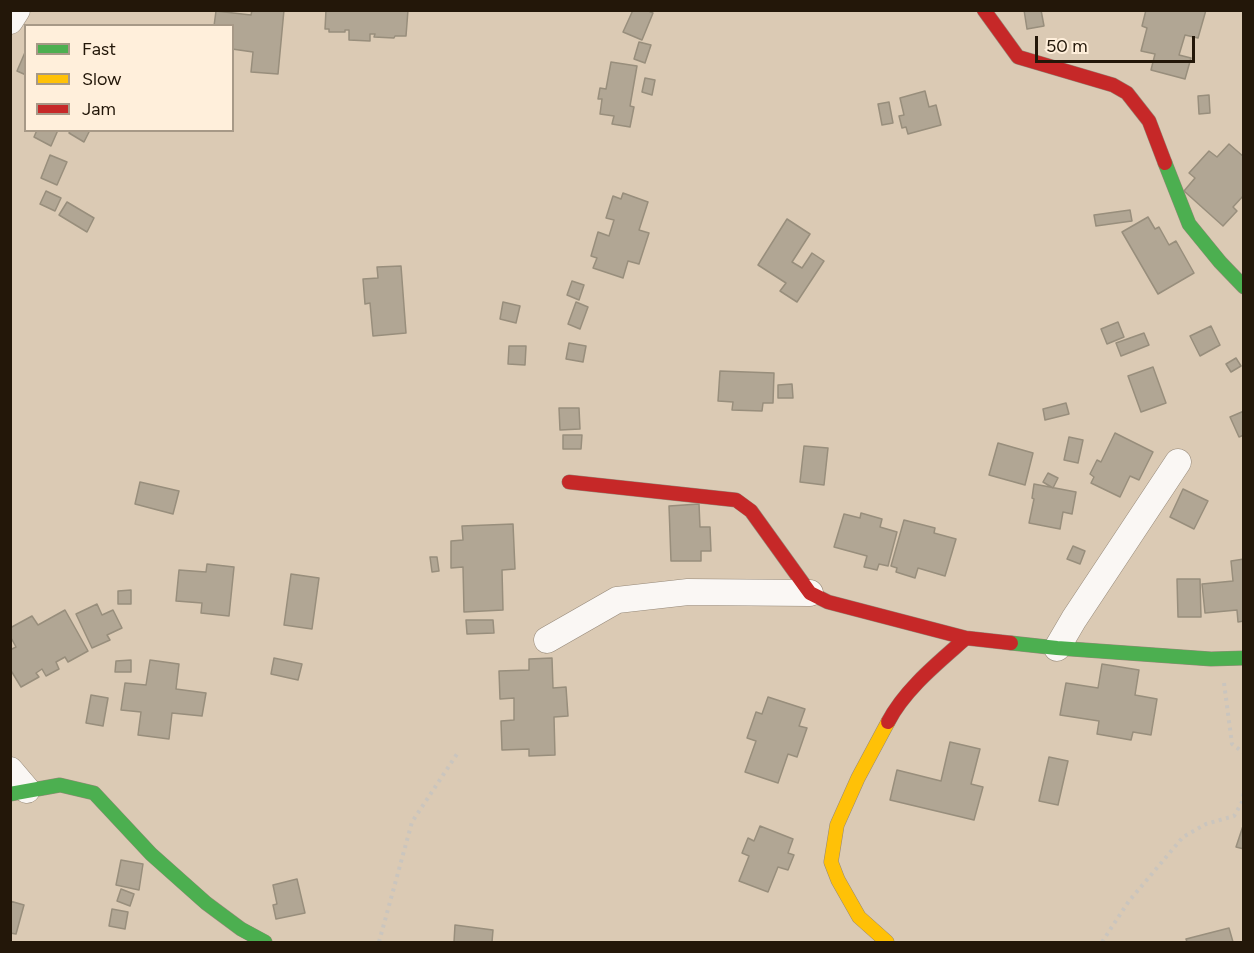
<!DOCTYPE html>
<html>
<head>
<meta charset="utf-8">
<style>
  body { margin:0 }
  #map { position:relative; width:1254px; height:953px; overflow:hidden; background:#dbcab4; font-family:Figtree,sans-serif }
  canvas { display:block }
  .frame { position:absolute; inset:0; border:12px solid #231709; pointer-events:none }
  .legend { position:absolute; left:24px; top:24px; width:210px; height:108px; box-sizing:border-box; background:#ffefdb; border:2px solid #a79987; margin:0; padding:8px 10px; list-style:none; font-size:18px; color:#231709 }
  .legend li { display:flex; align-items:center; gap:12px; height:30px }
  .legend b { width:30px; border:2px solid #a79987 }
  .scale { position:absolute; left:1035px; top:36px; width:160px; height:27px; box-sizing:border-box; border:3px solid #231709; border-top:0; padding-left:8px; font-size:18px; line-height:21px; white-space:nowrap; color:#231709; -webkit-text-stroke:4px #ffefdb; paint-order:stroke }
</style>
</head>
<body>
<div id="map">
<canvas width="1254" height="953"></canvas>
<div class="frame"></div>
<ul class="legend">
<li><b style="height:8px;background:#4caf50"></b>Fast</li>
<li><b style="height:8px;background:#ffc107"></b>Slow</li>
<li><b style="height:8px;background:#c62828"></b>Jam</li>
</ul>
<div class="scale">50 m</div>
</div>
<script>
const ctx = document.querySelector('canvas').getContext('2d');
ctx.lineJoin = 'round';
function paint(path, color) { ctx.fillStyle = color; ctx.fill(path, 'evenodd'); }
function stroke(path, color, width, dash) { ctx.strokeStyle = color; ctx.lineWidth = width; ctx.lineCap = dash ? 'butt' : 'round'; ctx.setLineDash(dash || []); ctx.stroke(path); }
const building = new Path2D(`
  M252,10h32l-6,64 -27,-2 2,-20 -21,-3v-23h-18l2,-15 35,4z
  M326,10h82l-2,26h-11l-1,2 -20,-1 1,-3h-5v7l-21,-1v-10h-4v2h-16v-3h-4z
  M633,10h13l7,3 -11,27 -19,-8z
  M1024,10h17l3,16 -17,3z
  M1146,10h60l-8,28 -13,-3 -6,20 12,3 -6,21 -34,-9 4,-16 -14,-3 6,-23 -5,-2z
  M639,42l12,3 -6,18 -11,-4z
  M26,50v25l-9,-4z
  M611,62l26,4 -7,40 4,1 -4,20 -18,-3 2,-8 -14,-2 2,-15h-4l2,-11 6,1z
  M645,78l10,2 -3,15 -10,-3z
  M925,91l4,16 7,-2 5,20 -33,9 -2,-7 -4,1 -3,-12 5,-1 -4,-17z
  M1209,95l1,18 -11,1 -1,-18z
  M889,102l4,21 -11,2 -4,-21z
  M37,130h21l-7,16 -17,-9z
  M71,130h19l-6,12 -15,-9z
  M1229,144l15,13v38l-11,12 4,4 -14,15 -39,-35 11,-13 -6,-5 20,-22 8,6z
  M50,155l17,7 -10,23 -16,-7z
  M46,191l15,7 -6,13 -15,-7z
  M623,193l25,9 -9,28 10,3 -10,31 -11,-3 -5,17 -30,-10 4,-10 -6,-2 7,-24 11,4 5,-16 -8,-2 7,-22 8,3z
  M67,202l27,16 -7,14 -28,-17z
  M1130,210l2,11 -36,5 -2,-11z
  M1148,217l7,12 4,-2 10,18 7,-4 18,32 -36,21 -36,-62z
  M787,219l23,15 -18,28 10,6 10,-15 12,8 -27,41 -17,-11 6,-8 -28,-18z
  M401,266l5,67 -33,3 -3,-33 -5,1 -2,-25 15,-1 -1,-11z
  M572,281l12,4 -5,15 -12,-5z
  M503,302l17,4 -4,17 -16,-4z
  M576,302l12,5 -8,22 -12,-5z
  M1118,322l6,15 -17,7 -6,-15z
  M1211,326l9,19 -20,11 -10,-20z
  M1144,333l5,12 -28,11 -5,-13z
  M569,343l17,3 -3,16 -17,-3z
  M509,346h17l-1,19 -17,-1z
  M1236,358l5,8 -10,6 -5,-8z
  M1153,367l13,36 -25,9 -13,-36z
  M720,371l54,2 -1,30h-10l-1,8 -30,-1 1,-8 -15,-1z
  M792,384l1,14h-15v-13z
  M1066,403l3,11 -24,6 -2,-11z
  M559,408h20l1,21 -20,1z
  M1244,411v24l-5,2 -9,-20z
  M1115,433l38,19 -14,28 -9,-4 -10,21 -29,-14 3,-6 -4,-3 7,-14 4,2z
  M563,435h19l-1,14h-18z
  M1069,437l14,3 -5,23 -14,-3z
  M998,443l35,10 -8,32 -36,-10z
  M804,446l24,2 -4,37 -24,-3z
  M1048,473l10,5 -5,10 -10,-6z
  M140,482l39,9 -6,23 -38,-10z
  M1034,484l42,8 -4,22 -9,-2 -3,17 -31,-6 5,-24 -2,-1z
  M1183,489l25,12 -14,28 -24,-12z
  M699,504l1,23h10l1,24h-10v10h-30l-2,-55z
  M861,513l21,6 -2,8 17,5 -9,34 -9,-2 -2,6 -13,-3 3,-11 -33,-9 10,-33 16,4z
  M904,520l31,8 -1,5 22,6 -11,37 -27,-8 -3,10 -19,-6 1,-4 -6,-2z
  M513,524l2,45 -13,1 1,40 -39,2 -1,-45 -12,1v-27l12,-1 -1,-14z
  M1073,546l12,5 -5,13 -13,-5z
  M430,557h7l2,14 -7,1z
  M1244,559v62l-6,1 -1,-12 -32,3 -3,-29 31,-3 -2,-20z
  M207,564l27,3 -5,49 -28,-3 1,-10 -26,-2 3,-31 27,2z
  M291,574l28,4 -7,51 -28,-4z
  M1177,579h23l1,38h-23z
  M131,590v14h-13v-13z
  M97,604l5,11 11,-5 9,18 -15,7 3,5 -18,8 -16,-34z
  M65,610l23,41 -20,11 -3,-5 -9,5 3,7 -13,7 -4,-7 -6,4 3,4 -18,10 -11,-18v-19l6,-3 -6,-11v-8l22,-12 6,9z
  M466,620h27l1,13 -27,1z
  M274,658l28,6 -4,16 -27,-6z
  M552,658l1,30 13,-1 2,29 -14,1 1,38 -26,1v-7l-27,1 -1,-29 13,-1v-22l-14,1 -1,-28 30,-1v-11z
  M131,660v12h-16l1,-11z
  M150,660l29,4 -3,25 30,4 -4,23 -30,-3 -3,26 -31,-4 3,-23 -20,-2 4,-27 21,2z
  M1102,664l37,6 -4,25 22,4 -6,36 -18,-3 -2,8 -34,-6 2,-13 -39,-6 6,-32 32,5z
  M91,695l17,3 -5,28 -17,-3z
  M768,697l37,12 -6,17 8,2 -10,29 -9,-3 -10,29 -33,-11 11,-31 -9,-3 9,-26 6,2z
  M950,742l30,7 -9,35 12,3 -9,33 -84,-20 7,-30 44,11z
  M1049,757l19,4 -10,44 -19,-4z
  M1244,823v26l-8,-2z
  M760,826l33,13 -5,14 6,2 -6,15 -10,-3 -10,25 -29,-11 10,-25 -7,-3 6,-15 6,3z
  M121,860l22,4 -4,26 -23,-5z
  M297,879l8,34 -29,6 -3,-14 4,-1 -4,-19z
  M121,889l13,5 -4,12 -13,-5z
  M10,901l14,4 -8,29 -6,-1z
  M112,909l16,3 -3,17 -16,-3z
  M455,925l38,5 -1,12h2h-40z
  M1229,928l4,14h-46l-1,-3z`);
paint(building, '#b1a694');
stroke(building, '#988e7c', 1.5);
const street = new Path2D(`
  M10,21l7,-11
  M547,640l70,-40 71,-8 122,1
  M1057,648l17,-29 104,-157
  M10,770l17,20`);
const fast = new Path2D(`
  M1165,163l24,61 31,38 24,25
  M1011,643l46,5 154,11 33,-1
  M10,794l50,-9 34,8 57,61 55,49 35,26 24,13`);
const slow = new Path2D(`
  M887,942l-28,-25 -21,-37 -7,-18 6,-37 21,-47 30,-56`);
const jam = new Path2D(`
  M984,10l34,47 95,28 14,8 22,28 16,42
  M569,482l167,18 15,11 59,82 18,9 138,36 45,5
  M888,722c17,-33 51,-60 78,-84`);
stroke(street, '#958878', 27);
stroke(fast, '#958878', 15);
stroke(slow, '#958878', 15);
stroke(jam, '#958878', 15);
stroke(new Path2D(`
  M1224,683l8,61 12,9
  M379,942l33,-120 45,-68
  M1102,942l27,-41 54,-64 23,-13 28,-8 8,-14 2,-11`), '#cac5be', 4, [3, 4.5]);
stroke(street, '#faf7f4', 26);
stroke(fast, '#4caf50', 14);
stroke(slow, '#ffc107', 14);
stroke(jam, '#c62828', 14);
</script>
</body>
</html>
